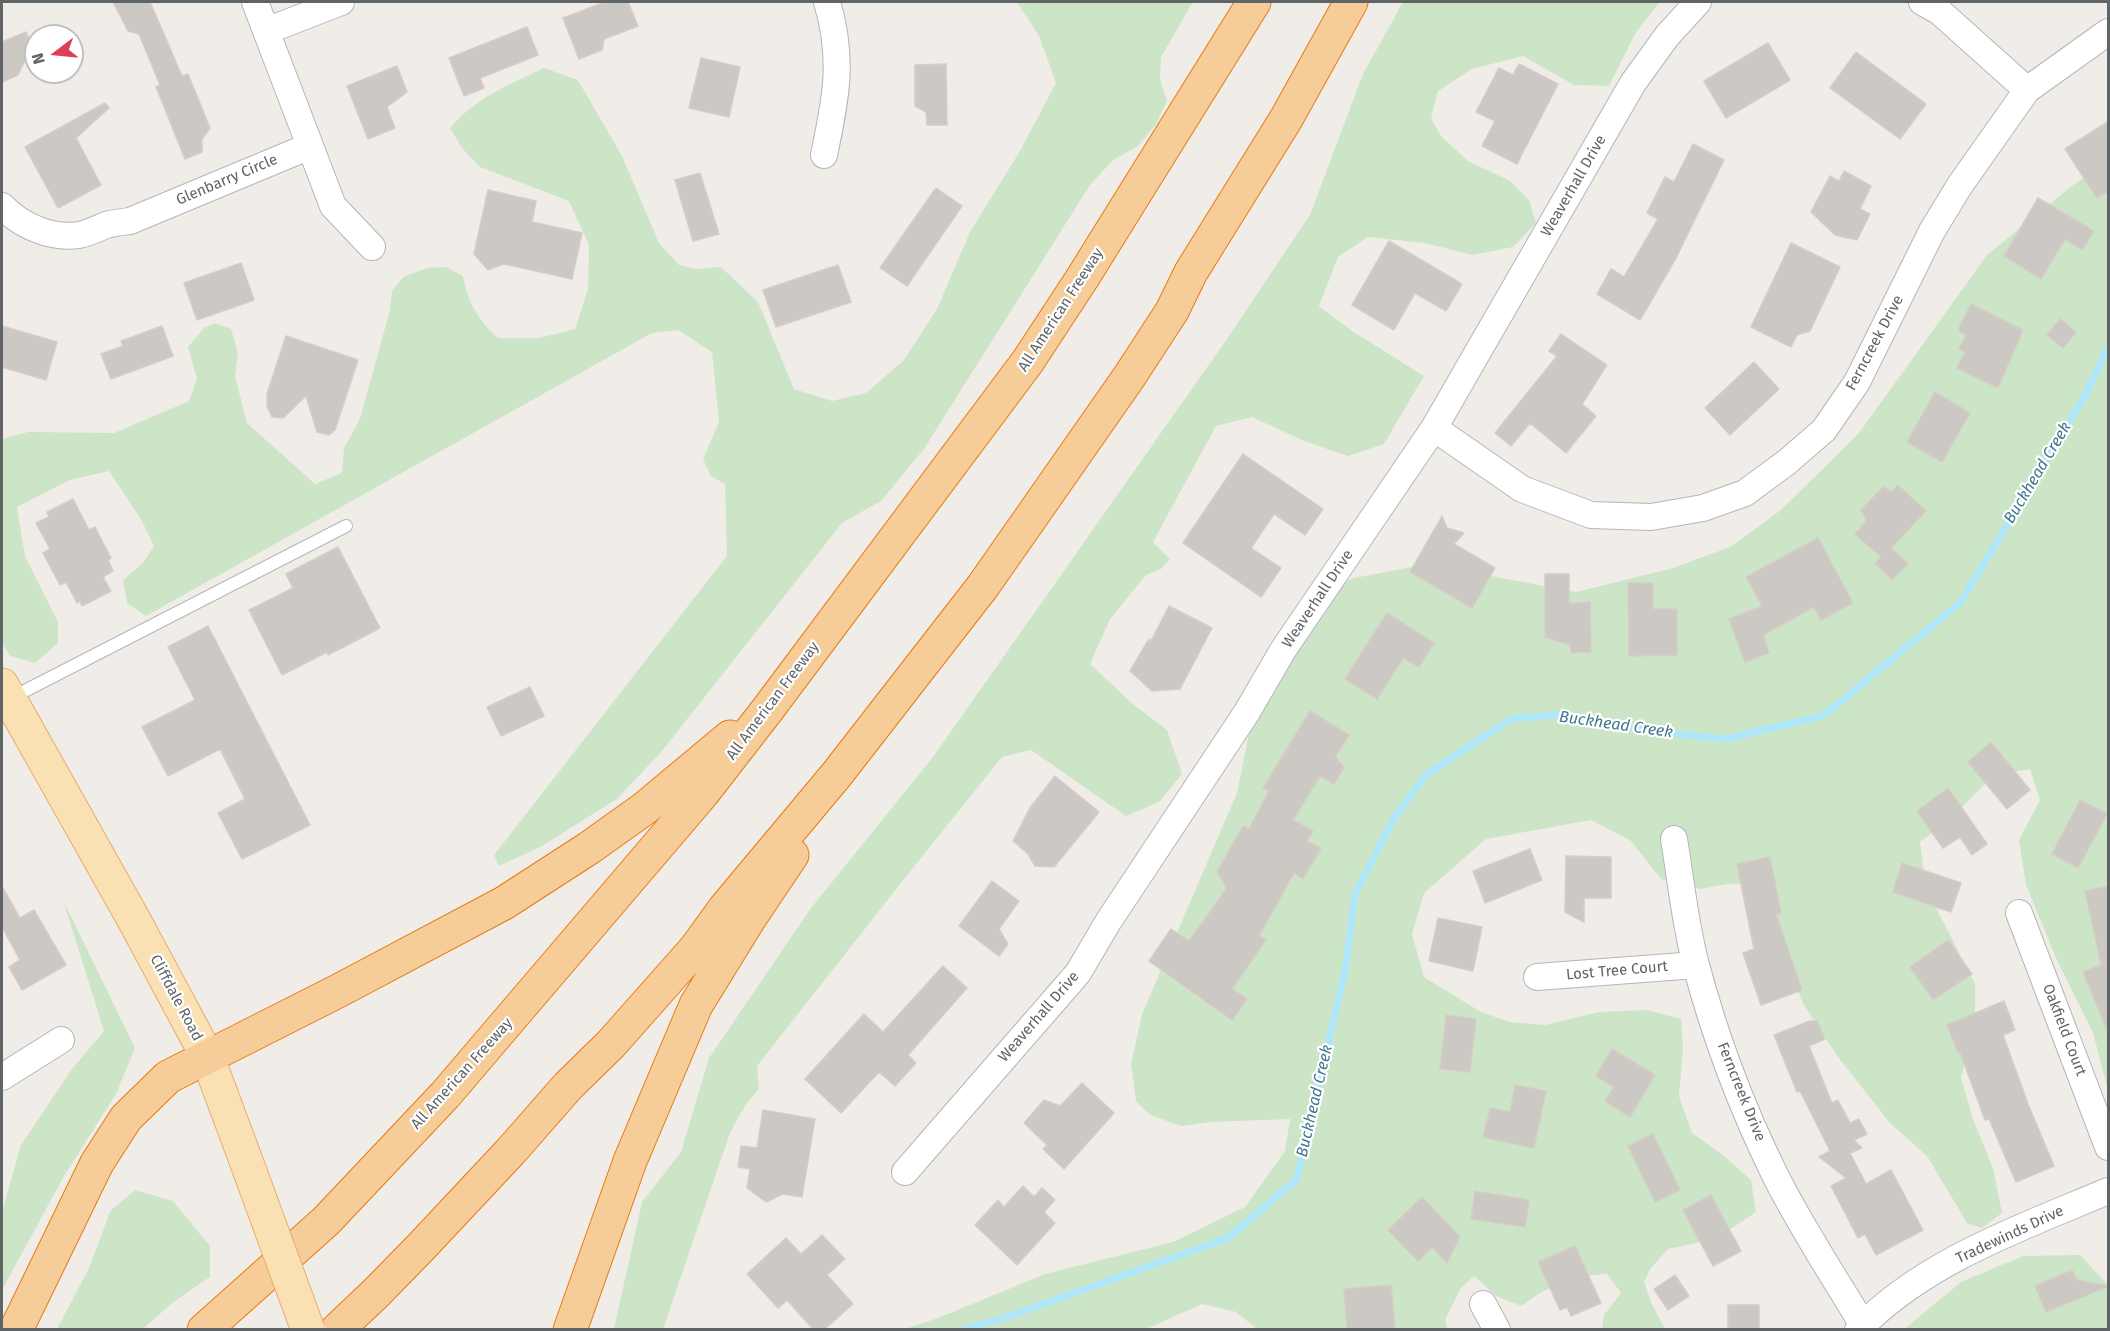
<!DOCTYPE html>
<html>
<head>
<meta charset="utf-8">
<style>
  body { margin:0 }
  #map { position:relative; width:2110px; height:1331px; overflow:hidden; background:#f0ede8; font-family:"Fira Sans",sans-serif }
  canvas { display:block }
  .frame { position:absolute; inset:0; border:3px solid #5f6467; pointer-events:none }
  .north { position:absolute; left:24px; top:24px; width:60px; height:60px; box-sizing:border-box; background:#fff; border:2px solid #bfc1c2; border-radius:50%; rotate:254deg; font-size:16px; font-weight:700; line-height:24px; text-align:center; color:#5f6467 }
  .north::after { content:''; display:block; margin:auto; width:21px; height:27px; background:#de4052; clip-path:polygon(50% 0,100% 100%,50% 72%,0 100%) }
</style>
</head>
<body>
<div id="map">
<canvas width="2110" height="1331"></canvas>
<div class="frame"></div>
<div class="north">N</div>
</div>
<script>
const ctx = document.querySelector('canvas').getContext('2d');
ctx.lineJoin = 'round';
function paint(path, color) { ctx.fillStyle = color; ctx.fill(path, 'evenodd'); }
function stroke(path, color, width, dash) { ctx.strokeStyle = color; ctx.lineWidth = width; ctx.lineCap = dash ? 'butt' : 'round'; ctx.setLineDash(dash || []); ctx.stroke(path); }
function write(font, color, halo, rows, align = 'center') {
  ctx.font = font + ' "Fira Sans",sans-serif'; ctx.lineWidth = 4.5; ctx.setLineDash([]); ctx.textBaseline = 'middle'; ctx.strokeStyle = halo; ctx.fillStyle = color; for (const [text, x, y, turn = 0] of rows) {
    ctx.save(); ctx.translate(x, y); ctx.rotate((+turn || 0) * Math.PI / 180); ctx.textAlign = isNaN(turn) ? turn : align; if (halo) ctx.strokeText(text, 0, 0); ctx.fillText(text, 0, 0); ctx.restore();
  }
}
paint(new Path2D(`
  M1017,2h176l-32,55 -1,22 7,22 -11,23 -18,22 -25,14 -23,25 -166,264 -43,52 -39,22 -180,228 -45,48 -75,47 -43,20 -5,-11 233,-299 -2,-72 -14,-8 -8,-17 16,-37 -7,-70 -34,-22 -26,3 -506,283 -19,-13 -4,-23 20,-17 11,-17 -12,-25 -33,-50 -39,9 -53,27 8,49 33,66v21l-23,20 -25,-7 -8,-14v-203l26,-7 86,1 75,-32 8,-22 -9,-32 16,-19 11,-5 16,6 7,24 -3,23 12,47 68,61 27,-11 2,-25 16,-29 30,-109 2,-19 11,-14 24,-9 19,-1 17,9c5,27 15,44 35,62h41l36,-9 13,-40 1,-44 -20,-44 -89,-34 -18,-19 -12,-20c28,-32 57,-42 94,-60l34,12 44,76 37,87 20,22 18,4 24,-2 37,35 36,87 38,12 34,-8 38,-33 33,-51 33,-77 50,-81 36,-68 -17,-47z
  M1403,2h257l-24,30 -27,54 -35,-1 -51,-29 -51,13 -34,22 -7,27 10,18 27,25 42,20 19,19 7,23 -23,24 -41,8 -47,-12 -57,-6 -30,20 -19,49 33,25 72,45 -40,68 -36,12 -44,-15 -52,-24 -36,9 -63,116 17,17 -9,10 -15,6 -36,44 -20,45 44,41 33,25 15,44 -23,28 -33,14 -95,-66 -29,7 -105,131 -140,178 2,23 -13,15 -16,29 -67,196h-49l28,-127 39,-50 28,-94 102,-150 122,-151 296,-421 81,-121 53,-141z
  M2108,161v929l-15,-57 -37,-75 -30,-73 -7,-45 21,-40 -10,-31 -37,7 -43,43 -30,23 6,46 49,96v42l-14,52 12,41 20,49 9,45 -20,15 -15,-5 -40,-67 -37,-33 -52,-66 -34,-52 -34,-77 -10,-45 -33,1 -27,5 -39,-10 -30,-38 -40,-21 -105,19 -62,54 -12,41 12,43 57,35 29,10 35,3 54,-13 48,-2 34,9 2,30 -4,47 13,37 31,22 28,25 5,32 -40,27 -48,10 -17,19 -7,14 7,20 14,27h-63l2,-14 17,-22 -14,-19 -34,3 -33,16 -19,13 -25,-10 -22,-20 -13,12 -16,32 3,9h-191l-21,-17 -34,-8 -56,25 -244,1 36,-12 107,-44 128,-32 72,-35 40,-56 5,-32 -78,3 -31,4 -31,-11 -14,-14 -5,-37 11,-50 95,-221 24,-119 65,-84 28,-12 73,-14 149,28 97,-24 57,-21 51,-37 78,-77 128,-178 86,-70z
  M63,900l72,148 -19,46 -52,82 -62,114v-78l19,-67 51,-76 32,-38z
  M135,1190l38,11 37,45v31l-38,26 -29,26h-86l31,-59 23,-60z
  M2080,1255l28,30v44l-205,1 58,-48 62,-26z`), '#cde5c7');
stroke(new Path2D(`
  M963,1330l44,-13 221,-79 69,-59 48,-208 10,-77 39,-76 32,-43 85,-56 52,-5 88,17 74,8 98,-23 137,-113 125,-207 23,-49`), '#aee7fa', 7);
const building = new Path2D(`
  M113,2h37l32,74 6,-2 22,54 -8,11v13l-17,7 -29,-72 4,-2 -21,-51 -11,-3z
  M605,2h23l10,24 -34,13 -2,11 -23,9 -16,-41z
  M527,27l11,28 -58,23 4,10 -20,8 -15,-38z
  M26,32l6,14 -14,29 -16,7v-40z
  M1768,43l22,37 -64,38 -22,-37z
  M1856,52l70,52 -26,35 -70,-51z
  M701,58l39,9 -11,50 -40,-9z
  M946,64l1,61h-20l-1,-13 -11,-6v-41z
  M1519,64l39,20 -41,80 -35,-18 13,-25 -19,-9 23,-44 14,7z
  M397,66l10,26 -20,15 8,21 -27,11 -21,-53z
  M105,103l4,5 -33,30 25,47 -43,23 -33,-61z
  M2109,121v70l-12,7 -32,-49z
  M1693,144l31,16 -48,98 -36,62 -43,-26 14,-25 13,8 34,-58 -11,-6 18,-36 9,5z
  M1844,171l27,15 -11,23 10,5 -13,26 -22,-5 -24,-23 19,-36 9,5z
  M700,173l19,61 -26,7 -18,-61z
  M936,188l26,18 -55,80 -27,-18z
  M488,190l48,11 -4,21 50,11 -10,46 -68,-15 -16,6 -14,-16z
  M2038,198l56,33 -12,19 -17,-11 -24,40 -37,-23z
  M1389,241l73,43 -16,27 -31,-18 -21,37 -42,-25z
  M1791,243l49,24 -30,64 -13,4 -6,12 -40,-20z
  M241,263l13,37 -57,20 -13,-37z
  M838,265l13,37 -75,25 -13,-37z
  M1971,304l52,26 -25,58 -41,-20 8,-16 -6,-3 7,-14 -8,-5z
  M2060,319l16,13 -13,16 -16,-13z
  M2,326l55,16 -11,38 -44,-13z
  M162,326l11,30 -62,23 -10,-25 22,-8 -2,-5z
  M1561,334l46,31 -25,39 14,12 -30,37 -36,-30 -19,23 -16,-13 62,-77 -8,-5z
  M286,336l72,24 -23,70 -6,5 -12,-3 -11,-36 -23,22 -11,-1 -5,-11v-12z
  M1754,362l25,27 -49,46 -25,-27z
  M1935,392l35,21 -28,49 -35,-20z
  M1243,454l80,55 -18,26 -31,-21 -23,34 30,20 -20,29 -78,-54z
  M1898,485l28,26 -35,37 17,16 -16,16 -17,-17 6,-6 -26,-23 12,-13 -6,-11 23,-24 7,6z
  M73,499l16,31 6,-3 16,31 -3,2 5,11 -10,6 8,14 -29,15 -2,-5 -3,2 -11,-21 -6,3 -17,-32 7,-4 -14,-26 13,-6 -2,-5z
  M1442,516l5,12 17,5 -10,11 41,24 -23,40 -62,-36z
  M1818,538l35,65 -32,17 -7,-13 -51,28 6,18 -24,9 -16,-43 33,-13 -16,-29z
  M338,547l42,81 -52,27 -1,-3 -45,23 -33,-65 44,-22 -7,-14z
  M1545,574h24v29l21,-1 1,50 -20,1 -1,-8 -25,-8z
  M1628,583h25v26h24v46l-48,1z
  M1169,606l43,22 -32,61 -28,2 -22,-20 19,-32 2,2z
  M1387,613l47,30 -15,24 -16,-9 -26,41 -32,-20z
  M208,626l102,199 -68,34 -24,-46 27,-14 -25,-50 -52,27 -26,-49 53,-27 -27,-53z
  M530,687l14,29 -43,20 -14,-29z
  M1310,711l39,24 -14,22 9,10 -10,17 -14,-8 -27,44 20,11 -6,10 14,7 -18,31 -9,-6 -35,63 7,4 -34,49 15,10 -15,21 -83,-59 22,-32 18,12 38,-53 -10,-16 26,-46 6,3 20,-38 -6,-3z
  M1991,742l39,48 -23,19 -39,-47z
  M1055,776l44,36 -45,55 -19,-1 -7,-12 -15,-13 17,-33z
  M1948,788l39,56 -15,11 -12,-18 -17,11 -26,-37z
  M2080,800l27,14 -29,54 -26,-14z
  M1530,849l12,31 -57,23 -12,-32z
  M1566,856l45,1v41h-27v24l-19,-10z
  M1770,857l11,56 -5,1 26,76 -41,15 -18,-52 11,-4 -17,-85z
  M1902,863l59,20 -10,29 -58,-20z
  M992,881l27,20 -20,28 9,15 -9,12 -40,-30z
  M2,886l18,32 14,-8 32,55 -44,25 -13,-23 11,-7 -18,-33z
  M2109,886v144h-2l-24,-58 23,-9 -5,1 -16,-73z
  M1438,918l44,9 -9,44 -44,-10z
  M1948,940l24,34 -39,26 -23,-33z
  M943,966l24,22 -59,67 8,8 -21,23 -16,-14 -38,41 -36,-34 59,-65 19,18z
  M2004,1001l11,29 -12,5 25,69 26,62 -38,16 -27,-63 -4,1 -25,-68 -2,1 -11,-28z
  M1446,1015l30,4 -6,53 -30,-3z
  M1810,1021h7l8,18 -16,7 23,57 6,-3 12,23 9,-4 8,15 -13,6 8,8 -12,5 16,31 25,-14 32,60 -47,25 -11,-21 -7,4 -27,-52 15,-8 -27,-21 11,-6 -30,-60 -3,1 -23,-57z
  M1612,1049l43,26 -25,42 -25,-16 9,-14 -18,-11z
  M1082,1083l32,30 -50,56 -21,-20 4,-4 -23,-22 20,-23 16,6z
  M1515,1085l31,6 -12,57 -51,-11 7,-29 20,4z
  M763,1110l52,9 -13,78 -19,-3 -17,8 -19,-14 3,-19 -12,-2 3,-21 16,2z
  M1653,1134l27,56 -25,12 -27,-56z
  M1023,1186l11,11 8,-9 13,12 -11,12 11,11 -38,42 -42,-40 23,-25 6,7z
  M1475,1191l54,9 -4,27 -54,-8z
  M1711,1195l30,56 -28,15 -30,-56z
  M1422,1197l38,40 -13,26 -15,-16 -14,14 -30,-31z
  M822,1235l23,24 -18,16 26,29 -28,25h-12l-26,-29 -9,8 -31,-34 39,-36 15,16z
  M1575,1246l26,57 -30,13 -4,-9 -7,3 -22,-48z
  M2072,1270l5,10 32,6 -63,26 -11,-26z
  M1675,1275l14,21 -21,14 -14,-21z
  M1391,1285l4,44h-48l-3,-40z
  M1728,1305h31v24h-31z`);
paint(building, '#ccc8c4');
stroke(building, '#d5cdc6', 1.5);
const service = new Path2D(`
  M11,698l335,-172`);
const minor = new Path2D(`
  M255,2l78,204 39,41
  M1922,2l18,10 87,78
  M266,31l75,-29
  M824,155c12,-57 20,-96 3,-153
  M2,206c19,20 49,33 77,29 10,-2 18,-6 27,-10 7,-2 16,-3 24,-4l180,-75
  M1434,428l88,61 69,26 60,2 52,-9 42,-15 42,-31 37,-32 33,-48 75,-151 28,-46 67,-95 81,-58
  M1674,839c7,42 11,85 22,126 19,72 46,143 79,210 26,52 58,100 88,150
  M2019,913l89,234
  M1537,977l159,-12
  M2,1077l59,-37
  M905,1172l173,-199 30,-51 139,-210 36,-62 151,-222 199,-345 34,-47 31,-34
  M1483,1304l14,26
  M1858,1330c66,-69 165,-103 250,-139`);
const primary = new Path2D(`
  M2,685l132,235 73,136 38,102`);
const motorway = new Path2D(`
  M16,1330l81,-167 29,-45 42,-41 170,-86 166,-88 85,-55 56,-40 85,-71
  M204,1330l122,-109 119,-126 257,-301 66,-85 260,-348 55,-84 171,-275
  M337,1330l39,-37 44,-45 91,-97 57,-65 43,-42 85,-96 29,-40 112,-134 146,-188 146,-209 43,-66 19,-39 95,-153 65,-117
  M570,1330l60,-169 66,-156 53,-86 43,-64`);
stroke(service, '#b3b6b9', 14);
stroke(minor, '#b3b6b9', 28);
stroke(primary, '#e9ac68', 35);
stroke(motorway, '#e87a10', 35);
stroke(service, '#fff', 12);
stroke(minor, '#fff', 26);
stroke(primary, '#fae1b3', 33);
stroke(motorway, '#f6cc99', 33);
const primaryBridge = new Path2D(`
  M245,1158l63,172`);
stroke(primaryBridge, '#e9ac68', 35, []);
stroke(primaryBridge, '#fae1b3', 33);
write('15px', '#5f6467', '#fff', [
  ["Glenbarry Circle",227,180,-23],
  ["Weaverhall Drive",1574,186,-60],
  ["All American Freeway",1061,310,-57],
  ["Ferncreek Drive",1875,343,-62],
  ["Weaverhall Drive",1318,599,-56],
  ["All American Freeway",773,701,-53],
  ["Lost Tree Court",1617,971,-5],
  ["Cliffdale Road",176,998,62],
  ["Weaverhall Drive",1039,1017,-49],
  ["Oakfield Court",2064,1030,69],
  ["All American Freeway",462,1074,-48],
  ["Ferncreek Drive",1741,1092,68],
  ["Tradewinds Drive",2010,1235,-25]
]);
write('italic 16px', '#417892', '#fff', [
  ["Buckhead Creek",2038,473,-59],
  ["Buckhead Creek",1616,725,8],
  ["Buckhead Creek",1315,1101,-77]
]);
</script>
</body>
</html>
